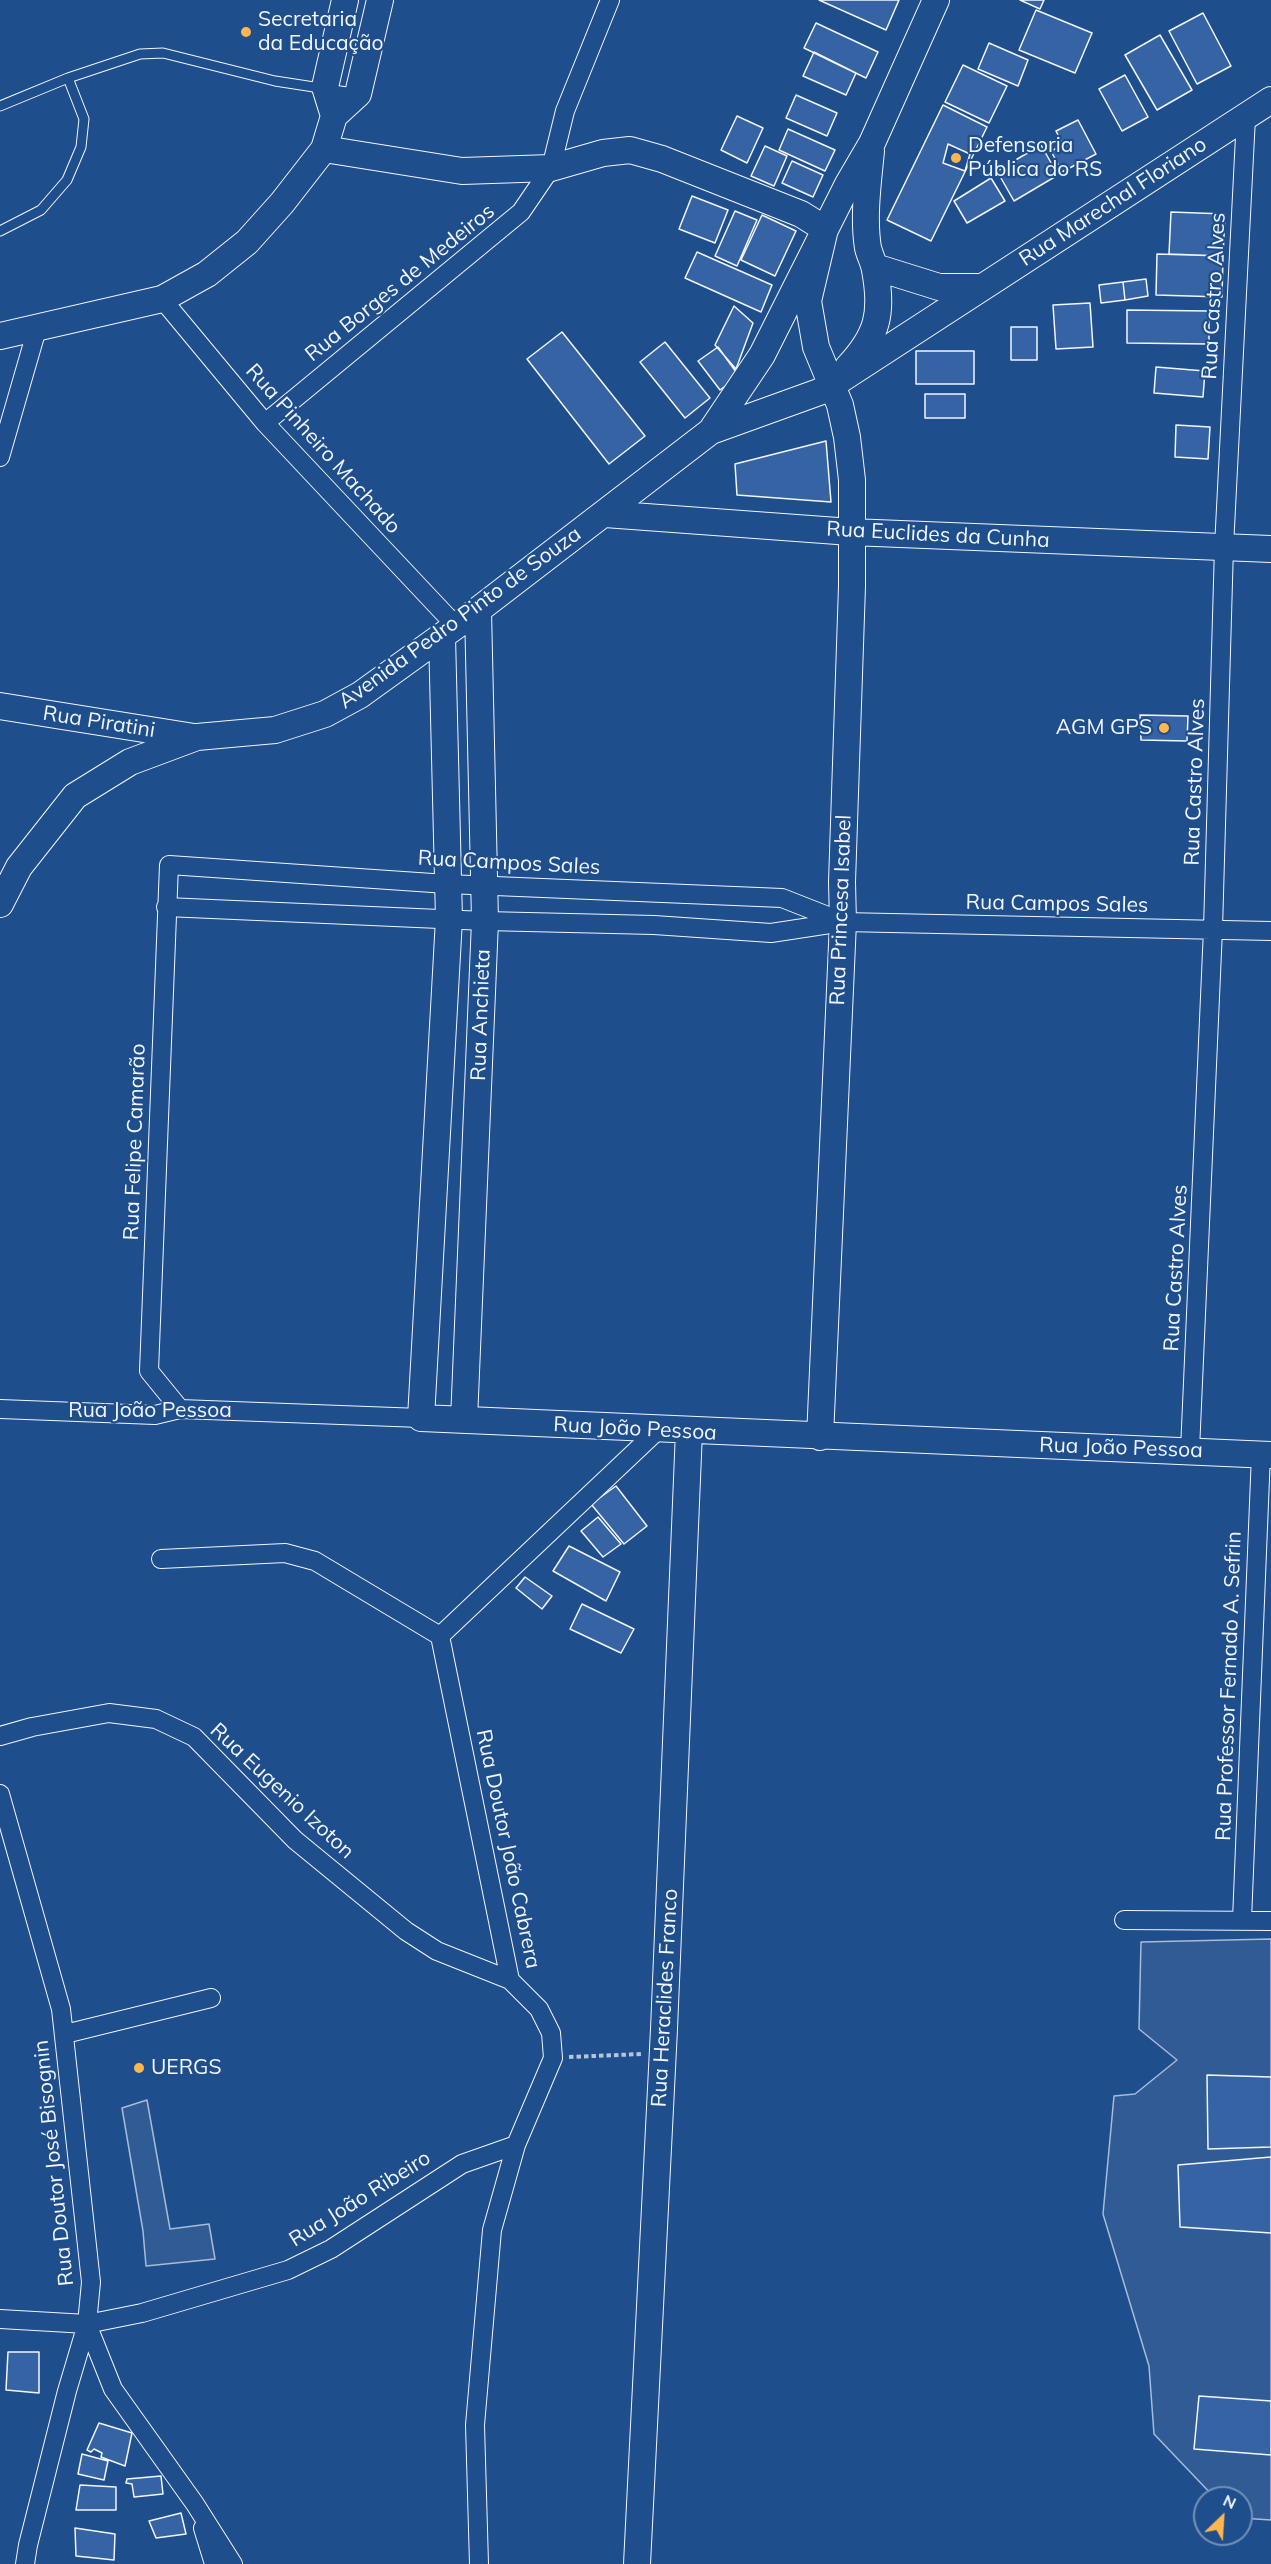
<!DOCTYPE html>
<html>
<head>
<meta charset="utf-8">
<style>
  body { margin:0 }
  #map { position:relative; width:1271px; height:2564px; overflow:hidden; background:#1f4e8c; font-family:Mulish,sans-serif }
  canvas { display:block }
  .north { position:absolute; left:1193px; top:2486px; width:60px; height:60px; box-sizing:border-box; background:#1f4e8c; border:2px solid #7391ba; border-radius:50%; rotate:25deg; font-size:16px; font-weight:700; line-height:24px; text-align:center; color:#f2f6ff }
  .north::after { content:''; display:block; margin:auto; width:21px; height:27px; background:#ffb74d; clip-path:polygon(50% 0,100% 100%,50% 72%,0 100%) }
</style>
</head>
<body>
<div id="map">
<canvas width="1271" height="2564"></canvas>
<div class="north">N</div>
</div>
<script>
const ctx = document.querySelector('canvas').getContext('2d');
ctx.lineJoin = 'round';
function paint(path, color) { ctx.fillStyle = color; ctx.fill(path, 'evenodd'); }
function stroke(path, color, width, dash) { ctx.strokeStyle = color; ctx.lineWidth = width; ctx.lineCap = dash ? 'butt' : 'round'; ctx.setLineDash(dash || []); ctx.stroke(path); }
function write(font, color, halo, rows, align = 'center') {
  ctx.font = font + ' Mulish,sans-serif'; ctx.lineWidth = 4.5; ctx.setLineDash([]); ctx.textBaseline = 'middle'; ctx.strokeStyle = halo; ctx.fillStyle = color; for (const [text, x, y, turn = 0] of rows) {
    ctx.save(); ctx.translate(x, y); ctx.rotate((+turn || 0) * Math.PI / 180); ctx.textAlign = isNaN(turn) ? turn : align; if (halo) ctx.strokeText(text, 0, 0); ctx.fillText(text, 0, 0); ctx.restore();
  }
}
const built = new Path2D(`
  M1271,1939v581l-30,-2v-20h-26l-61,-64 -5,-68 -46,-152 11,-118 21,-2 42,-34 -38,-31 2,-87z
  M147,2100l23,129 39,-5 6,35 -69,7 -3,-35 -21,-123z`);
paint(built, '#305b95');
stroke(built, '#a8bbd7', 1.5);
const building = new Path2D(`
  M819,0h80l-13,30z
  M1020,0h24l-4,9z
  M1036,10l56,23 -17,40 -56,-23z
  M1203,13l28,53 -34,18 -28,-53z
  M816,23l62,29 -12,26 -62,-30z
  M1160,35l32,55 -35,20 -32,-55z
  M989,43l39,17 -10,26 -40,-17z
  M814,52l42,21 -10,22 -43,-19z
  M963,65l44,21 -18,37 -44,-21z
  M1125,75l23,42 -26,14 -23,-42z
  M796,95l41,18 -10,23 -41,-18z
  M943,105l44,22 -56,114 -44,-21z
  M737,116l26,12 -16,35 -26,-13z
  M1078,120l18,34 -34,18 -11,-21 12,-6 -7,-14z
  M788,129l47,21 -10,21 -46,-21z
  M948,144l22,10 -5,17 -22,-8z
  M1041,145l17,30 -44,26 -17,-30z
  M765,146l22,10 -13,30 -23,-10z
  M792,161l31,14 -10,22 -31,-14z
  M991,178l14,23 -38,22 -13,-22z
  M692,196l36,14 -13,33 -36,-14z
  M735,211l22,9 -20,46 -22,-10z
  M1171,212l54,2 -2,42 -54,-2z
  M762,215l34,16 -21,45 -34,-16z
  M697,252l75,33 -11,27 -76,-34z
  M1157,254l66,2 -1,41 -66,-2z
  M1146,279l2,17 -23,4 -2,-18z
  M1123,282l2,18 -24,3 -2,-18z
  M1090,303l3,44 -37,2 -3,-44z
  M734,306l19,17 -17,46 -21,-24z
  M1127,310l82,1v33l-82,-1z
  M1011,327h26v33h-26z
  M562,332l83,104 -36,28 -82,-105z
  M665,342l45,56 -25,20 -45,-56z
  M718,347l21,29 -19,14 -22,-29z
  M916,351h58v33h-58z
  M1156,367l49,4 -2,26 -49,-4z
  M925,394h40v24h-40z
  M1176,425l34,2 -2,32 -33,-2z
  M826,441l5,61 -94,-7 -2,-31z
  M1140,715l48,1 -1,25 -46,-1z
  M616,1486l31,40 -23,18 -33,-40z
  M598,1517l23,27 -18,13 -22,-26z
  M569,1546l51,26 -14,29 -53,-30z
  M525,1577l27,19 -10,13 -26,-21z
  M582,1604l52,25 -13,24 -51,-24z
  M1207,2075l64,2v70l-63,2z
  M1271,2157v76l-91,-6 -2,-62z
  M8,2352h31v41l-33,-3z
  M1199,2396l72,5v54l-77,-6z
  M99,2423l33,10 -7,33 -24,-9 1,-4 -8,-4 -3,3 -4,-2z
  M82,2454l26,7 -4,19 -26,-6z
  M161,2476l2,18 -29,3 -2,-13 -6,-1 1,-4z
  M80,2485l36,2v23h-40z
  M181,2513l5,21 -30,4 -7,-17z
  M75,2528l40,6 -1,26 -38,-4z`);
paint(building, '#3563a3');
stroke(building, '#f2f6ff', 1.5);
const lane = new Path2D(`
  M0,106l68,-28 72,-24 23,-1 112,28 78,12
  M0,231l41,-21 26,-30 14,-33 3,-28 -16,-41`);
const street = new Path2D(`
  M162,299l103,124 191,203
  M265,423l256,-211 30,-44 14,-57 45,-111
  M0,457l37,-128
  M166,907l319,14 169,4 117,8 72,-11 428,9
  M0,1409l155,6 25,-6 241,9
  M180,1409l-31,-38 20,-506 278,19 335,14 61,24
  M1190,1450l23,-521 11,-382 22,-430
  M161,1559l124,-6 30,8 125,75
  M440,1636l70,344 29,29 12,24 2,25 -37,87 -24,85 -17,195 4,139
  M440,1636l218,-206
  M0,1736l32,-9 77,-14 47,6 38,18 101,103 111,91 31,20 73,29
  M0,1794l61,215 30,273 -4,42 -20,67 -39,154 -3,19
  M1124,1920l147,1
  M1242,1920l19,-466
  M65,2034l146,-36
  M0,2319l87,5 55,-11 146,-43 43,-21 131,-85 54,-19
  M87,2324l26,65 82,115 38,60
  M203,2528l11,36`);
const secondary = new Path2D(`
  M334,116l-9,-29 20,-87
  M324,149l138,22 89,-3 52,-15 27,-3 32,9 139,55 24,15
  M875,267l64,20h41
  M0,336l162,-37 45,-25 40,-32 35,-39 42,-54 10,-33 24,-22 22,-94
  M848,367c30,-32 35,-54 27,-97 -1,-7 -5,-14 -7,-22 -5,-31 0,-66 3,-97
  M711,431l51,-76 86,-171 24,-41 64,-143
  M605,514l246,18 420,17
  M442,636l7,283 -28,499 850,37
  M0,706l194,31
  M0,904l19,-37 56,-71 55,-34 67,-25 78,-7 50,-16 35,-19 118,-85 233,-179 108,-39 13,-7 439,-285
  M464,1420l21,-499 -7,-311
  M820,1437l23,-515 -1,-40 10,-296v-106l-5,-43 -7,-32 -24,-58 -8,-46 17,-72
  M637,2564l27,-535 25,-598`);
stroke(lane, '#f2f6ff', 11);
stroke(street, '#f2f6ff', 20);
stroke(secondary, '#f2f6ff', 28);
stroke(new Path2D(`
  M569,2057l73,-3`), '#b3c4dc', 4, [4.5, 3]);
stroke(lane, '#1f4e8c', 9);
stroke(street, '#1f4e8c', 18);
stroke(secondary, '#1f4e8c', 26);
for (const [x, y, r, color] of [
  [246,32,6,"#ffb74d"],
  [956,158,6,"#ffb74d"],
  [1164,728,6,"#ffb74d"],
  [139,2068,6,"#ffb74d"]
]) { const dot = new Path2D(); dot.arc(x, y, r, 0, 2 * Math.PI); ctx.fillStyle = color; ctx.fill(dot); stroke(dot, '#1f4e8c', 2); }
write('21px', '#f2f6ff', '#1f4e8c', [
  ["Secretaria",258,20],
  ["da Educação",258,44],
  ["Defensoria",968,146],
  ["Pública do RS",968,170],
  ["AGM GPS",1152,728,"right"],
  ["UERGS",151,2068]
], 'left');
write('21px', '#f2f6ff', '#1f4e8c', [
  ["Rua Marechal Floriano",1113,202,-33],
  ["Rua Borges de Medeiros",400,283,-39],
  ["Rua Castro Alves",1214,296,-87],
  ["Rua Pinheiro Machado",323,449,48],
  ["Rua Euclides da Cunha",938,535,3],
  ["Avenida Pedro Pinto de Souza",460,618,-36],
  ["Rua Piratini",99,722,9],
  ["Rua Castro Alves",1195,782,-88],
  ["Rua Campos Sales",509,863,3],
  ["Rua Campos Sales",1057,904,1],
  ["Rua Princesa Isabel",841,910,-88],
  ["Rua Anchieta",481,1015,-88],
  ["Rua Felipe Camarão",135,1142,-88],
  ["Rua Castro Alves",1176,1268,-87],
  ["Rua João Pessoa",150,1411],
  ["Rua João Pessoa",635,1429,3],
  ["Rua João Pessoa",1121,1448,2],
  ["Rua Professor Fernado A. Sefrin",1229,1686,-88],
  ["Rua Eugenio Izoton",282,1791,43],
  ["Rua Doutor João Cabrera",508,1849,78],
  ["Rua Heraclides Franco",665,1998,-87],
  ["Rua Doutor José Bisognin",54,2163,-96],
  ["Rua João Ribeiro",360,2199,-32]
]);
</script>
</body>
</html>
